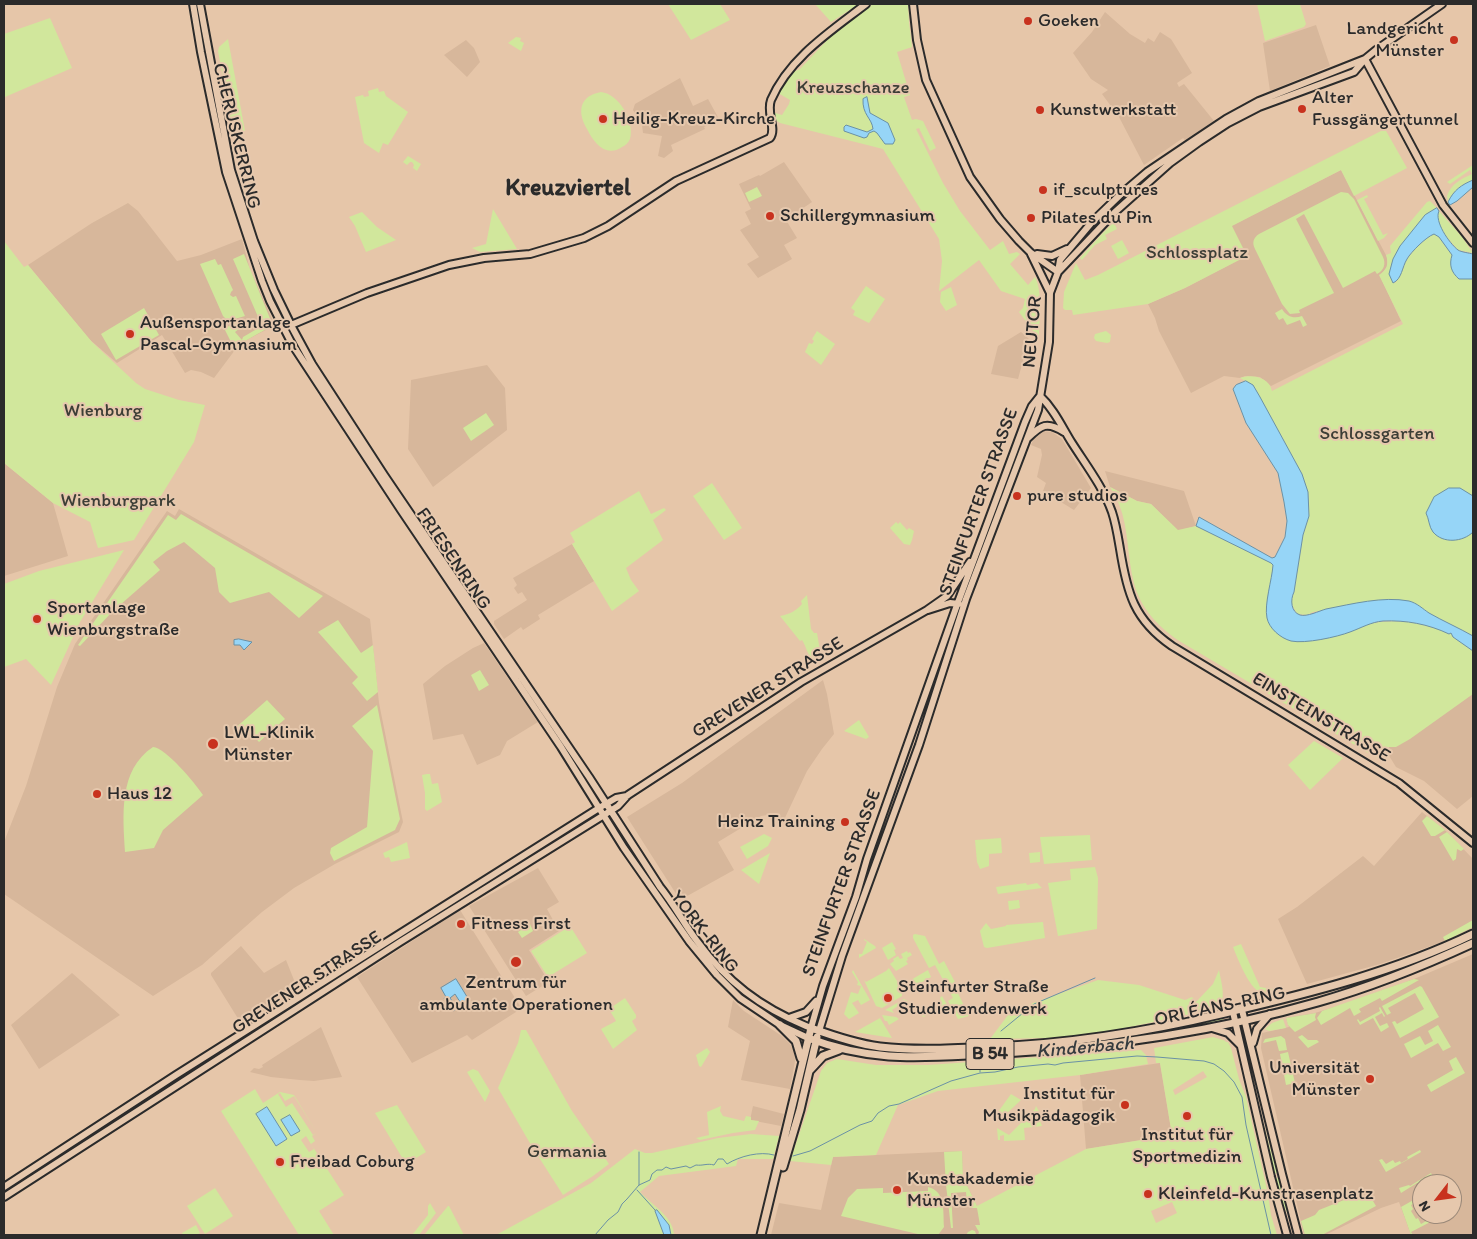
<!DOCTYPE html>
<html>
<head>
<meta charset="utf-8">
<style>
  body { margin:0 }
  #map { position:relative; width:1477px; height:1239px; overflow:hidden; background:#e6c6a9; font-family:Itim,sans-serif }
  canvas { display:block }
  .frame { position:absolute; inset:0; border:5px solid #2b2b2b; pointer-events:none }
  .north { position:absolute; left:1412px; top:1174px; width:50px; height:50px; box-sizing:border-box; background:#e6c8ad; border:1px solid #9b8979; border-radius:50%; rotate:240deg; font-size:14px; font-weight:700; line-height:20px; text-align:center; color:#2b2b2b }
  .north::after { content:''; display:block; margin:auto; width:18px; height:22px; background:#c8321e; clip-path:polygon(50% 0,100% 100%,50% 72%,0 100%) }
</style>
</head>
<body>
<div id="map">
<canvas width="1477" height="1239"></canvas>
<div class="frame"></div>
<div class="north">N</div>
</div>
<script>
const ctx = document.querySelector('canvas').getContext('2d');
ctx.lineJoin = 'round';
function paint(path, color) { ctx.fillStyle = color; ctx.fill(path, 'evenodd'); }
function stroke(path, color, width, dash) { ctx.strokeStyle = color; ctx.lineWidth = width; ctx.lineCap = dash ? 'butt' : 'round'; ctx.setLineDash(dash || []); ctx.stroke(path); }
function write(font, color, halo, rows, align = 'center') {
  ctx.font = font + ' Itim,sans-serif'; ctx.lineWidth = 4; ctx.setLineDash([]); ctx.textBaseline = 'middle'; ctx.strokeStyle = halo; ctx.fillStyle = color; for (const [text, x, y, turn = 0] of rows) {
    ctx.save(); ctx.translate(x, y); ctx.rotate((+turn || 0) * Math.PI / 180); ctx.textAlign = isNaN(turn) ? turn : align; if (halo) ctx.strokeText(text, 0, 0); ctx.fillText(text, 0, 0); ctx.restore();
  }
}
paint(new Path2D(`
  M1105,12l25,22 15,9 3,-5 6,4 6,-10 11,7 21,34 -15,10 2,4 5,-3 30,37 -29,19 -2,-2 -39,27 -25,-48 -17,-23 6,-4 -17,-11 -18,-26 19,-21z
  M1316,25l14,41 -60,25 -7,-48z
  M466,40l8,8 6,14 -13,15 -23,-22z
  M680,78l13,28 15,-7 11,20 -15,8 1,2 -34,16 2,6 -9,7 -6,-2 4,-20 -19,-3 -1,-8 -9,-15 2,-6z
  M784,162l28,40 -26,18 11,18 -13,7 8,14 -34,19 -11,-14 12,-7 -19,-27 11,-6 -6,-12 6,-3 -12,-25 20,-9 1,1z
  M1341,170l46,87v10l-7,9 21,45 -130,65 -11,-9 -15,-1 -5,2 -16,-2 -33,17 -32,-62 -4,-13 -7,-14 37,-16 61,-32 -15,-30z
  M128,203l10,8 39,50 24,-6 41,-16 8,31 25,55 -30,16 -10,9 -21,28 -13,-6 -10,-2 -6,3 -23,-38 -45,28 -28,-24 -61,-74 64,-42z
  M1021,332l8,7 -11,40 -27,-5 7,-28z
  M487,365l18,23 2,42 -74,57 -25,-38 3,-69z
  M1042,431l10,1 10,7 29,49 -17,22 -31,-19 3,-8 -9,-6 5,-22 -1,-6 -10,-4 3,-7z
  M4,463l49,40 15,53 -64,20z
  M1105,471l79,20 12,35 -18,5 -27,-27 -14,-3 -27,-14z
  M179,509l191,110 9,84 24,119 -4,10 -64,32 -41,24 -32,24 -60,53 -49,31 -149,-102v-52l22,-56 31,-99 18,-43 92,-133 8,5z
  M572,544l22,37 -56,34 2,4 -17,11 -2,-3 -17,12 -10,-15v-3l33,-21 -5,-8 -4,2 -4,-6 3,-3 -4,-7z
  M484,643l54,79 -31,19 -7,14 -23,10 -14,-31 -30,6 -10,-56 22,-18 28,-18z
  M1473,666v130l-16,13 -33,-28 -28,-14 -8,-13 1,-7z
  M823,680l4,14 7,40 -12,15 -15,22 -24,51 -16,-7 -6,1 -43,26 16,28 -54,30 -53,-83 55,-34z
  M1422,812l25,20 26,27v68l-6,5 -22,9 -65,23 -73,20 -29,-65 19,-12 66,-51 11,10z
  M538,868l21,34 -12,7 12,22 -30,19 20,32 -23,14 -57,-90z
  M460,910l60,96 -4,6 -44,28 -5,-5 -55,28 -55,-86z
  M241,946l23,27 22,-13 10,25 -2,1 1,5 -53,34 -31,-50v-2z
  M1473,954v281h-62l-12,-33 -18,6 -56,27h-21l-43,-187 1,-15 27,-6 -3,-9 29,-5 32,-10 67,-24zM1422,1184h30v30h-30z
  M72,973l48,42 -81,54 -28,-44z
  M733,1000l11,11 38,25 8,8 4,7 1,10 -5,28 -49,-9 9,-39 -22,-14z
  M321,1027l21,50 -28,4 -14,-1 -29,-3 -21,-5 4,-4 5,1 4,-2 -1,-2z
  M1160,1063l12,72 -86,14 -6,-74z
  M753,1106l31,8 -3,12 -31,-6z
  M962,1151l1,26 28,58h-220l8,-32 42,7 12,-53z`), '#d7b79b');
paint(new Path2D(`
  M668,4h52l10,16 -39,20z
  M815,4h44l-28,18z
  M873,4h35l1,18 3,25 -15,5 13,43 -6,2 8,23 4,-1 7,2 13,27 -6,3 -11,-23 -3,1 27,54 17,28 30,39 13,-9 6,13 8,-2 3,2 -10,10 18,21 7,-8c8,14 4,45 4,62l-20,-27 4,-4 2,-9 -24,-8 -22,-31 -40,31 3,-30 -3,-22 -56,-90 -103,-26 -6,-4 -2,-7 10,3 7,-11 1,-4 -12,-7 15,-21 7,-3 33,-35z
  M1257,4h43l6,20 -2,3 -39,14z
  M50,18l22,50 -67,29 -1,-63z
  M516,37l5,1 -1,3 4,2 -3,8 -13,-8z
  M228,39l17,92h-2v4l-9,3 -16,-87 1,-4z
  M378,88l1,4 5,-1 2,5 22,16 -20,33 -5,-2 -4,10 -15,-10 -9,-46 8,-2 1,2 5,-1 -1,-5z
  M601,92c18,2 34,29 29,47 -2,4 -4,6 -8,8 -16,11 -28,-4 -35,-18 -10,-17 -8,-33 14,-37z
  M1385,129l22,39 -53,28 -13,-26 -109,56 15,30 -62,32 -37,16 -75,11 -1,-5h-7l-2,-2 1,-16 12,-29 9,17 13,-5z
  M408,156l13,8 -4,7 -4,-3 1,-3 -2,-3h-2l-3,3 -4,-3z
  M1473,165v15c-12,5 -19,10 -25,22l-1,-6c4,-12 14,-17 25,-22l-2,-4 -20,14 -3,-2z
  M757,187l5,9 -13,6 -4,-9z
  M1341,192l7,1 6,6 29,58c3,7 1,13 -6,17l-2,-3 -32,17 -39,-74 -8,5 38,74 -35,17 1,3 -10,1 -8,-10 -27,-55c-3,-6 -2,-11 4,-15z
  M1367,195l1,2 -4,2 19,36 5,-2 -4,5 -6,3 -21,-41z
  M1430,201l7,7 -12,7 -30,40 -6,19 6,9c6,-6 7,-14 11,-22 3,-7 20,-24 28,-27l5,3 13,18c-2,8 0,18 7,24h14v357l-44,-23 -17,-11 -14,-2 -25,2 -60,10 -6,3 -10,-1 -5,-9 -1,-4 3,-9 9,-57 6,-19 -1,-24 -6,-18 -49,-89 -13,-7c12,-4 29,-1 32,13l131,-67 -24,-49c8,-5 10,-11 7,-20l5,-2 -1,-7 37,-44z
  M493,209l24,40 -37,3 -8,-4 14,-4z
  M1439,211l23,26 11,16 -15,-3c-8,-10 -25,-25 -19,-39z
  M362,212l15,15 19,13 -30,12 -11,-26 -6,-9z
  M1120,216l2,4 -7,5 2,4 -12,6 2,4 -12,6 -13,15 -2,-2 21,-23z
  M1122,240l7,13 -11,6 -7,-13z
  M4,241l20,26 4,-2 64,77 44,41 9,6 34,11 26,5 -11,37 -60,98 -36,8 -8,-26 -37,-19 -49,-40z
  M244,254l27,67 -1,6 -25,14 -10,9 -11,-22 13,-5 3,5 -5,4 7,8 1,-3 19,-11 -29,-67z
  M215,259l3,6 3,-1 12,26 -2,2 -1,3 3,2 3,-1 9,20 -17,5 -5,-5 -23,-52z
  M866,286l19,13 -16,24 -16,-8 2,-4 -4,-3z
  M951,287l6,18 -11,6 -6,-9 1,-10z
  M144,308l15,27 -43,25 -15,-26z
  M1282,309c5,8 12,10 20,7l5,9 -4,2 -3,-7 -13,5 -4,-7 -4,2 -4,-7z
  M817,331l18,13 -14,21 -16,-13 4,-9 3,1 2,-3 -2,-2z
  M1106,331l5,4 -1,7 -3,1 -11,-2 -2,-3 1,-4z
  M486,413l8,12 -23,16 -8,-13z
  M712,483l30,45 -18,12 -31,-44z
  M1110,487l27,14 14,3 27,26 18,-4 75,37 2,2 -5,39 72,31c34,-19 75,-17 109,-1l2,-1 2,4 20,14v43l-63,45 -14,8h-7l-5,3 3,9 -12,-2 -194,-115c-21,-13 -41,-34 -47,-59 -7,-26 -5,-54 -15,-79 -2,-6 -6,-12 -9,-17z
  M639,491l12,23 13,-6 2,2 -13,10 10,20 -37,28 5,12 8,11 -27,20 -40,-67 3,-2 -5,-9z
  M181,514l142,82 -24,22 -30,-26 -39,11 -11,-11 -4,-24 -31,-26 -17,9 -14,11 7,8 -48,42 -32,34 -2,-1 90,-130 8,5z
  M896,522l2,2 2,-2 7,8 2,-2 5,3 -2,9 -2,5 -6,-1 -14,-16z
  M124,550l-44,72 -29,63 -25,-26 -22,8v-83l35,-13z
  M807,595l4,34 3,4h3l5,29c-15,-1 -14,-13 -20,-22l-2,1 -20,-25c10,-2 16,-5 22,-12l-1,-3z
  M338,620l23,33 12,-8 5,47 -11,9 -15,-18 6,-6 -40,-45z
  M480,670l9,15 -10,6 -8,-16z
  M267,700l18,19 -26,23 -12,-13 -9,7 -5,-6z
  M377,705l23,114 -5,11 -61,31 -4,-8 1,-5 36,-21 6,-76 -21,-25z
  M859,720l10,17 -3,2 -22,-8z
  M1314,741l29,17 -33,32 -22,-25z
  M153,747c13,1 42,36 50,48l-40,35 -9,18 -29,4c-2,-36 -7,-82 28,-105z
  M427,774h3l2,10 6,-1 4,19 -15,9 -2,-2v-16l-3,-18z
  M1427,816l18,14 -10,6h-4l-9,-15z
  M1447,832l17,17 -3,2 -4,-2 -1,10 -3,2 -14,-24z
  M764,834l8,4 -4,8 -21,13 -7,-12z
  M1090,835l2,25 -48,4 -4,-27z
  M1001,838l1,15 -13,1v12l-9,3 -3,-7 -2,-22z
  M407,842l3,16 -19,4 -2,-5 -4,1 -2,-5z
  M1040,852v10l-10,1 -1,-10z
  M770,853l-11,31 -18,-14z
  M1095,867l3,11 -1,51 -39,7 -10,-53 23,-3 -1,-11z
  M1026,883l1,2 10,-2 5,5 -44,6 -2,-7z
  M1019,900l1,8 -11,2 -1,-9z
  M1473,920v7l-28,14 -2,-4z
  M1043,922l2,16 -52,9 -6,1 -3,-1 -4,-16 6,-8 5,6 15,-3v-1z
  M530,924l3,7 -11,7 -4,-6z
  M570,926l17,27 -39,24 -17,-26z
  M915,934l10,2 14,28 5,-3 13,25 -2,1 14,29 -11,3 -10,-18 5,-3 -18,-33 -6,3 -16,-30v-3z
  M864,939l11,7 1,2 -17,10v-4h3l5,-12 -3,-2z
  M892,942l4,7 -2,1 2,5 -8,5 -6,-12z
  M1241,944l19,43 19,3 6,-1c-8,3 -17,5 -25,3 -11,-4 -23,-35 -27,-45z
  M907,951l1,2 2,-1 2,3 -5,3 1,2 -2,1 2,3 -12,7 -6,-7 4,-3 -1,-2 5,-3 2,3 3,-1 -2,-4z
  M1410,964l1,2 -69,26 -44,13 -43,9 85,-23 22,-10z
  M889,968l13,21v7l-20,12 -6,-2 -12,-26 2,2 20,-11z
  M853,970l17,30 -9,5 -3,-5 -6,3 7,10 -10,6 -5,-5 7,-22 7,2 3,-8 -4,-1 1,-3 -6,-10z
  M928,970l3,7 -25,14 -4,-6z
  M1219,970c2,12 9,32 -3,39l-120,25 -45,4 -61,1 18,-24 25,-12 65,-23 41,5 46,15 7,-3 4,5 17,-18z
  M1414,979l5,1 -37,21 -2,-3 -21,11 2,3 -7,4 -4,-8 -29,17 -4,-7 5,-7z
  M1420,986l2,1 17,30 -39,21 -8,-16 3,-1 2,3 27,-15 -9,-16 -27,15 3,5 -4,2 -5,-9z
  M942,996l7,12 -9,6 -3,-5 -13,8 -6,-3 23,-13 -1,-3z
  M625,998l11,17v3l-4,3 5,9 -24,19 -12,-20 15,-8 -7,-12z
  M904,999l4,2 3,5 -10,5 -3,-5 -6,4 2,3 -9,-3z
  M1380,1007l5,9 -1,1 -2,-4 -7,4 5,9 7,-3 2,4 -8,5 -8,-14 -13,7 -3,-5 1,-1 2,3 20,-11 -1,-3z
  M1316,1013l-1,4 1,3 -21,12 -7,-7 -2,-7z
  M882,1015l14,2 3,2 -10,6 -2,-4h-2z
  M1222,1017l1,3 -28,6 -8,4 -122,16v-1l74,-10z
  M880,1018l12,20 -37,-6z
  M1283,1019l3,9 -17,3 -4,-2 7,-6z
  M1438,1025l13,22 -8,4 -5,-8 -27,15 -7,-14 16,-8 5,9 8,-4 -5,-10z
  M521,1030h5l46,81 37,53 -16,12 -30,19 -32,-50 -33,-57 20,-45z
  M1241,1032h1l19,83 16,58 -4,1z
  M1302,1035l6,5h9l2,2 -11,6 -10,-11z
  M1281,1036l4,3 2,11 -8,1 -3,-11 -13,3 2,-4z
  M1213,1037l13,4 -1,1h3l3,6 8,31 7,18 22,97 3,21 6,20h-311l2,-3 4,-2 3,1 1,3 2,1 1,-3 -4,-7h5l-3,-17h-6v-2h-4l-1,-14 -15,1 2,35h-2l-5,-43 -2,-33 18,-1 1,26 14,29 109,-57 86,-14 -12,-72h-4l-2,-15zM1203,1071l4,6 -32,18 -2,-5zM1172,1202l5,11 -21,10 -5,-12z
  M707,1048l3,4 -9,15 -2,-1 -3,-11z
  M1141,1050l5,5 2,9 -68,11 -142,16 -40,14 -22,50 -43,2 -2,8 -41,-4 31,-90 6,-8 10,-4 39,6h52z
  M1288,1052l7,31 -9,2 -6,-31z
  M1456,1057l9,16 -34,19 -4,-7 26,-15 -4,-9z
  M473,1069l5,2 12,20 -5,11 -18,-30z
  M255,1089l8,14 17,-11 14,3 23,38 -5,3 3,5 -4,3 33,51 -25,16 15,24h-35l-78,-124zM280,1093l5,8 9,-5 23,37 -4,2 -21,-32 -6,4 -8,-13zM267,1107l20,32 -10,7 -20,-32zM306,1136l8,13 -5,3 -8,-12z
  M1011,1094l10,6 -18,17 -5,-5z
  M397,1105l29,47 -20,12 -31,-51z
  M721,1106l-1,5 3,5 21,5 2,-5 5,1v3l8,1 -4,9 -22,3 -33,7 -4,-2 13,-3 -2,-23z
  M1036,1106l5,9 3,1 -5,2 3,8 -18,2 1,12 -21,1v-6l-4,1v4h-2l-1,-12 12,7 26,-26z
  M751,1134l28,2 -6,23h-35l-2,7 -77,10 -19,16c11,12 34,25 34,43h-3l-2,-10 -14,-14 9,24h-168l95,-52 44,-34 10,4h7l66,-15z
  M1420,1150l1,2 -35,20 -7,-12 3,-1 4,5 7,-4 2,3 5,-2 1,2 7,-4 -1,-2z
  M1431,1173l2,4 -4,2 3,5 -15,-1 -16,10 -2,-5 10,-3 1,1z
  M1278,1178l18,57 -8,-21 -10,-18 -4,-17z
  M928,1187c18,4 15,25 16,40l-6,8h-16l-81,-19 7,-18 9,-9 26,-1v5l45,-2z
  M215,1188l18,28 -28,18 -18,-28z
  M1359,1194l8,3 3,-1 6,10 -54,29h-17l-4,-14 14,-6 4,-5z
  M1417,1198h2l2,2 -10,5 2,4 -2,2 5,8 2,-1 3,6 17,-10 2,3 -29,15 2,3h-2l-10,-28z
  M430,1203l6,10 -17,22h-7l16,-20v-9z
  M448,1206h1l15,29h-40z
  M196,1225l4,8 -4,2h-13l-1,-2z`), '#d1e79c');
const water = new Path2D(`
  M867,97l3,16 18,10 7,17 -2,4h-8l-8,-11 -3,-2 -5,2 -2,4 -3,1 -20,-7v-4l2,-2 21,7 6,-3c-1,-11 -11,-14 -10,-30z
  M1473,180v7l-16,14 -7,4 -2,-3c6,-12 13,-17 25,-22z
  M1437,208l2,3c-5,10 10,32 19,39 3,2 11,3 15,4v25h-14c-8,-7 -10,-14 -7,-24l-13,-18 -5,-3c-8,3 -23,18 -27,25 -5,8 -5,20 -14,24l-4,-9 4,-15 7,-13 25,-31z
  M1246,381l7,4 7,12 42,77 6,18 1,24 -6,19 -9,57c-4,8 -3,20 6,23 7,2 19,-4 26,-6 26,-5 57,-13 83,-8 8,2 14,8 20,12 14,8 30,15 44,23v15l-20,-14 -2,-4 -2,1c-21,-10 -43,-14 -66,-13 -12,1 -22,7 -33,11 -13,5 -45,12 -59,9 -11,-3 -22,-13 -24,-23 -3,-14 5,-38 6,-53l-2,-2 -75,-37 3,-9 73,41 3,-1 10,-20 2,-16 -3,-19 -6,-29 -32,-50 -13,-34 3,-4z
  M1449,488h11l13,8v36c-10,10 -30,12 -40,0 -4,-5 -4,-13 -7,-19l8,-16z
  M239,639l13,3 -8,8 -4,-5h-6v-5z
  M456,979l13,21 -7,5 -7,-11 -5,4 7,10 -4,3 -9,-13 2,-1 -5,-9z
  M267,1107l20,32 -11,7 -20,-32z
  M290,1115l10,16 -9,5 -10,-16z
  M657,1210l12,15 2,10h-7l-9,-24z`);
paint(water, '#96d5f7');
stroke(water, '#6b91a5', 1);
stroke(new Path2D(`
  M1001,1031l33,-27 61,-26
  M980,1072v-7
  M793,1156l17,-5 50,-26 12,-4 6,-8 11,-7 10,-2 52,-23 29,-8 15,-1 23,-5 30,-3 7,1 8,-2 74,-7 20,1 47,4 10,3 10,7 10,11 8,15 4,28 25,110
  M639,1185v-33
  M637,1190l18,20
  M595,1235l13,-15 10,-8 4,-8 5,-5 12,-14 11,-5 2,-6 5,-4h5l4,-3 5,2 15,-3 4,2 6,-3c7,1 11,-2 18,0l4,-6h5l4,5c13,-8 33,-13 47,-9`), '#6b91a5', 1);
const secondary = new Path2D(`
  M193,4l8,48 25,120 36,109 8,20 22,43 109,166 160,237 63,101 65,93 28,34 23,23 40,27 28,13
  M200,4l31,166 23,71 20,49 19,39 19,35 72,111 205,302 71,110c14,17 24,37 37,54 30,41 63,66 109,85l5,2 12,-42 33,-89 11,-38 90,-254 68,-183 7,-16 8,-10
  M913,4l4,36 9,40 44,97 30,42 19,22 12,12 27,19
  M1365,59l78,146 30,38
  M1031,254l19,39
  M1037,254l15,2 15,-7
  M1058,272l57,-60 55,-49 29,-21 29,-19 31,-16 95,-35 11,-13 11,-9 66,-46
  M291,325l76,-32 82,-28 35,-7 46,-4 54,-16 24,-12 68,-45 94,-43c7,-9 -4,-25 1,-38 18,-42 60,-69 95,-96
  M1040,396c14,13 22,31 32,47 14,22 31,44 40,69 4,12 6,25 8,37 7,44 14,71 52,97l227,137 74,60
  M1028,438c13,-13 19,-17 36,-6
  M928,610l22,-7 9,1
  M1242,1010l40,164 16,61
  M1233,1012l38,165 16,58
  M789,1018l17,-6 10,-11
  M1212,1028l16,5 12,12
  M819,1031l23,-75 77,-211 47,-146 72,-189 11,-68 1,-49 8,-21 2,-12 32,-38 28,-27 27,-23 49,-33 30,-20 33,-18 106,-42
  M1253,1043l4,-14 13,-15
  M4,1187l172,-112 423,-267 17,-10 11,-2
  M4,1197l396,-255 204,-127 14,-9 10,-11 173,-113 126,-72 20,-14 23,-34`);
const primary = new Path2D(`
  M780,1025l16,16 5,17
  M808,1038c66,25 114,19 182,16 111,-6 221,-21 328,-52 53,-15 105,-36 155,-59
  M810,1070l13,-14 16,-6
  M783,1167l17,-57 17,-73
  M761,1235l50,-207c22,8 46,16 69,19 36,4 74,2 110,0 81,-3 156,-15 235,-34 85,-20 169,-41 248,-79`);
stroke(secondary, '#2b2b2b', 10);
stroke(primary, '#2b2b2b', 11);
stroke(secondary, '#e6c8ad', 6);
stroke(primary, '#e6c8ad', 7);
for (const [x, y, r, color] of [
  [1028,21,5,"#c8321e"],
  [1454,40,5,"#c8321e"],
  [1302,109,5,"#c8321e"],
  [1040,110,5,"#c8321e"],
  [603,119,5,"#c8321e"],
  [1043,190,5,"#c8321e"],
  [770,216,5,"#c8321e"],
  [1031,218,5,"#c8321e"],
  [130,334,5,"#c8321e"],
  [1017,496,5,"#c8321e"],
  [37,619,5,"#c8321e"],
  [213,744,6,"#c8321e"],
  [97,794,5,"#c8321e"],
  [845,822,5,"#c8321e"],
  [461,924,5,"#c8321e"],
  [516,962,6,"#c8321e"],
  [888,998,5,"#c8321e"],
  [1370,1079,5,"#c8321e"],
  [1125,1105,5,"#c8321e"],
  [1187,1116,5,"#c8321e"],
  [280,1162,5,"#c8321e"],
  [897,1190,5,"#c8321e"],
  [1148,1194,5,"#c8321e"]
]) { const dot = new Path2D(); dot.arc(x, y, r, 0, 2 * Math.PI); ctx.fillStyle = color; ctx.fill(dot); stroke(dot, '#e6c8ad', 2); }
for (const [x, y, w] of [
  [990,1054,48]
]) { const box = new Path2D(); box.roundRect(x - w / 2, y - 15.5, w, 31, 4); ctx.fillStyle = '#e6c8ad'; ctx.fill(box); stroke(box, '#2b2b2b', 1); }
write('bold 18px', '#2b2b2b', null, [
  ["B 54",990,1054]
]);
write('19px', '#2b2b2b', '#e6c8ad', [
  ["Goeken",1038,21],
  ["Landgericht",1444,29,"right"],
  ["Münster",1444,51,"right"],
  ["Alter",1312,98],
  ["Fussgängertunnel",1312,120],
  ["Kunstwerkstatt",1050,110],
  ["Heilig-Kreuz-Kirche",613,119],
  ["if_sculptures",1053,190],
  ["Schillergymnasium",780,216],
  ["Pilates du Pin",1041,218],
  ["Außensportanlage",140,323],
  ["Pascal-Gymnasium",140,345],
  ["pure studios",1027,496],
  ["Sportanlage",47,608],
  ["Wienburgstraße",47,630],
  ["LWL-Klinik",224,733],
  ["Münster",224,755],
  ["Haus 12",107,794],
  ["Heinz Training",835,822,"right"],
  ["Fitness First",471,924],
  ["Zentrum für",516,983,"center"],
  ["ambulante Operationen",516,1005,"center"],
  ["Steinfurter Straße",898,987],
  ["Studierendenwerk",898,1009],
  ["Universität",1360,1068,"right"],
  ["Münster",1360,1090,"right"],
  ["Institut für",1115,1094,"right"],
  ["Musikpädagogik",1115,1116,"right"],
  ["Institut für",1187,1135,"center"],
  ["Sportmedizin",1187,1157,"center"],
  ["Freibad Coburg",290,1162],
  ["Kunstakademie",907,1179],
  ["Münster",907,1201],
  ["Kleinfeld-Kunstrasenplatz",1158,1194]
], 'left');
write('19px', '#3c3e36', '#e6c8ad', [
  ["Kreuzschanze",853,88],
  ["Schlossplatz",1197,253],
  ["Wienburg",103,411],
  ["Schlossgarten",1377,434],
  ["Wienburgpark",118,501],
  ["Germania",567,1152]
]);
write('19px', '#2b2b2b', '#e6c8ad', [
  ["CHERUSKERRING",236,136,76],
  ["NEUTOR",1033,332,-85],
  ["STEINFURTER STRASSE",979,502,-70],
  ["FRIESENRING",453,559,56],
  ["GREVENER STRASSE",768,688,-32],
  ["EINSTEINSTRASSE",1321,718,31],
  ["STEINFURTER STRASSE",842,883,-70],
  ["YORK-RING",704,932,52],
  ["GREVENER STRASSE",307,983,-33],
  ["ORLÉANS-RING",1220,1007,-12]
]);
write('italic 20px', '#363c3f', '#e6c8ad', [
  ["Kinderbach",1085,1048,-5]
]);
write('bold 24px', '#2b2b2b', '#e6c8ad', [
  ["Kreuzviertel",568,189]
]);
</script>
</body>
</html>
